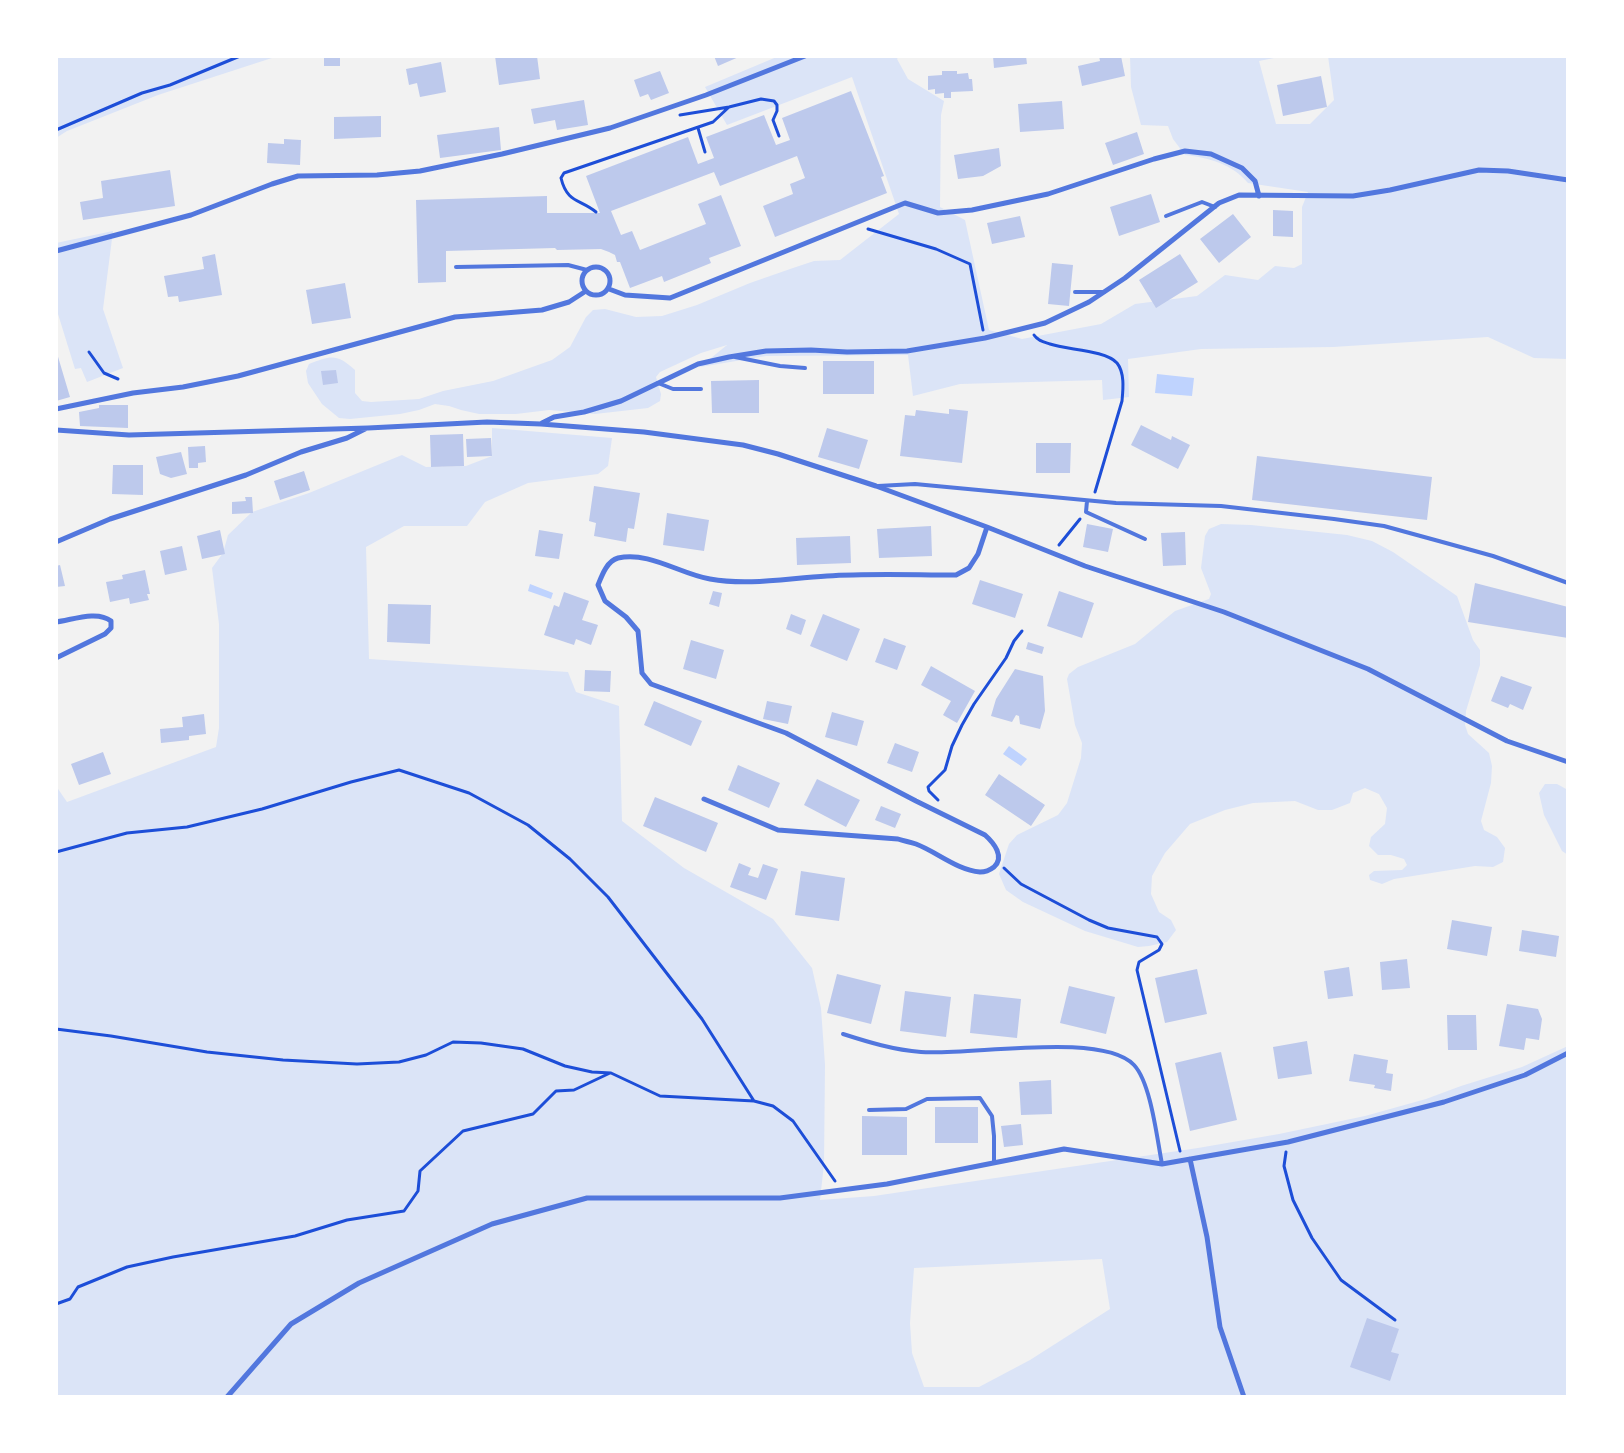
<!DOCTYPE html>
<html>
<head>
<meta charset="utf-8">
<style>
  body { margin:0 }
  #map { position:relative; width:1624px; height:1453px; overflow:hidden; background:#f2f2f2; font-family:Inter,sans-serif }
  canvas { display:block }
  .frame { position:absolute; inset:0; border:58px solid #fff; pointer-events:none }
</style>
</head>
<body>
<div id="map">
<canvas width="1624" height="1453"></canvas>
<div class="frame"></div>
</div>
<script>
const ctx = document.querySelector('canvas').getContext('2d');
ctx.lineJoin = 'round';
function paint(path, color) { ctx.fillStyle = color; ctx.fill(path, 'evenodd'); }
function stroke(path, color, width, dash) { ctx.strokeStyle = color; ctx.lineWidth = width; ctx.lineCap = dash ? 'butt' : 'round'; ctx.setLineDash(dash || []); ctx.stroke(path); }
paint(new Path2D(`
  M56,56h222l-120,39 -91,36 -11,7z
  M779,56h120l-2,3 11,20 36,22 -3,14 -1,92 25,13 24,110 33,9 79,-15 34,-20 62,-8 28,-21 33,5 17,-14 19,2 8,-4v-57l6,-15 -60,-9c-16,-19 -38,-25 -63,-28l-12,-16 -5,-13 -27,-1 -10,-38 -1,-31h154l-25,5 17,63h34l24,-24 -6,-44h240v303l-34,-1 -46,-21 -155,10 -132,2 -73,10 1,38 -26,3 -1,-20 -142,4 -47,12 -5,-41 -142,1 -66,11 27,-22 -26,8 -41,19 -4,5 5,17 -1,7 -12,7 -53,6 -46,-4 -33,4h-37l-18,-4 -12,-4 -14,-2 -16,6 -19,4 -50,5 -11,-1 -17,-14 -14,-21 -2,-12 3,-7c22,-8 27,-11 46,6v23l7,8 9,1 48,-3 24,-8 50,-10 59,-21 18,-13 16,-30 7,-7 12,-1 31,8 26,-1 35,-11 53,-22 43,-15 21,-7 26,-1 59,-46 -47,-137 -125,48 -22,-38z
  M113,231l-10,78 20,59 -36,14 -6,-14 -6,1 -17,-55 -2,1v-72z
  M492,428l120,10 -4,28 -10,8 -70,9 -43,19 -18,24h-63l-38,21 3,112 199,13 8,20 43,14 3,115 62,47 89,51 39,49 9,40 4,57 -1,99 -4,36 54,-4 324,-48 81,-14 86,-18 61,-17 35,-13 61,-19 46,-21v351h-1512v-611l11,16 149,-55 3,-19v-104l-7,-56 11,-15 5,-18 24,-23 57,-19 93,-38 24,12 40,-1 26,-10zM1102,1259l8,50 -80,51 -51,27h-55l-12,-34 -2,-30 4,-55z
  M1221,524l30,1 96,10 25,6 21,11 64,44 16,44 7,10v15l-14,46 -1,14 3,9 21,19 3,13 -1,17 -10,38 3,9 13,7 8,11 -2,14 -10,5 -18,-1 -81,13 -12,5 -12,-4 -1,-5 5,-4 28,-1 5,-5 -3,-6 -13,-4h-13l-9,-9 2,-9 14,-13 2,-16 -8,-14 -14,-6 -12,5 -3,10 -18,7h-14l-23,-9 -42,2 -28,7 -35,14 -25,29 -13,23 -1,18 8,18 12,8 5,10 -9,12 -18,4 -11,1 -53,-16 -62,-29 -17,-12 -7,-16 10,-30 8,-9 41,-20 9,-12 14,-45 1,-15 -7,-18 -8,-46 2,-5 9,-7 57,-23 40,-33 34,-12 2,-5 -10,-26 4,-32 4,-7z
  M1545,784h12l11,6v65l-6,-4 -18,-36 -5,-22z`), '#dbe4f7');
paint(new Path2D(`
  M1157,374l37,4 -2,18 -37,-3z
  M530,584l23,9 -2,6 -23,-8z
  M1009,746l18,13 -6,7 -18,-12z`), '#bfd3fe');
paint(new Path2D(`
  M324,56h16v10h-16z
  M495,56h42l3,23 -41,6z
  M714,56h27l-23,10z
  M993,56h33l1,8 -33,4z
  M1099,56h22l4,20 -43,10 -4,-20 22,-5z
  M441,62l5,30 -26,5 -3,-14 -8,2 -3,-16z
  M660,71l9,22 -18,7 -3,-6 -8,3 -6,-17z
  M942,71h15v3l11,-1 1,6h3l1,12 -22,1v6h-7v-5l-9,1v-5l-7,1v-14l14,-1z
  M1321,76l6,31 -44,9 -6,-31z
  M851,91l33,85 -3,1 6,16 -112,44 -12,-31 30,-12 -3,-10 15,-6 -8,-22 -77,30 -6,-14 -103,39 10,24 11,-4 8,19 66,-26 -8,-20 23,-9 20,51 -32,12 2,5 -47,19 -2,-6 -32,12 -10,-26h-3l-2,-7 -6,-3 -8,-3 -44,1 -2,-2 -109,3v31l-28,1 -2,-83 131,-4v17h53l-14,-37 102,-39 10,27 16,-6 -8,-21 58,-22 12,30 14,-5 -8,-22z
  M584,100l4,25 -31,5 -2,-10 -21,4 -3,-15z
  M1062,101l2,28 -44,3 -2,-28z
  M381,116v21l-47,2v-22z
  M499,127l2,23 -61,8 -3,-23z
  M1137,132l7,22 -31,11 -8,-22z
  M284,139l17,1 -1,25 -33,-2 1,-20 16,1z
  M999,148l2,18 -18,10 -25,3 -4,-24z
  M170,170l5,36 -92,14 -3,-18 23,-4 -2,-17z
  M1151,194l9,28 -41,14 -9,-29z
  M1273,210l20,1v26l-20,-1z
  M1233,214l18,23 -32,26 -19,-24z
  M1020,216l5,21 -33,7 -5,-21z
  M215,254l7,41 -43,7 -1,-6 -10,1 -4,-21 40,-7 -2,-12z
  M1180,254l18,28 -42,26 -17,-28z
  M1052,263l21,2 -4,41 -21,-2z
  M345,283l6,35 -39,6 -6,-34z
  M56,350l14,47 -14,4z
  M823,361h51v33h-51z
  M336,370l2,13 -15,2 -2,-14z
  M759,380v33h-47l-1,-32z
  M99,405h29v23l-48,-2 -1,-14 20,-4z
  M949,409l19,2 -6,52 -62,-7 5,-41 10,1 1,-6 33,4z
  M1141,425l30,15 1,-4 18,9 -12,24 -47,-24z
  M827,428l41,12 -9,29 -41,-12z
  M463,434l1,32 -33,1 -1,-32z
  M491,438l1,18 -25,1 -1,-18z
  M1036,443h35l-1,30h-34z
  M205,446l1,16 -8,1v5h-9l-1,-21z
  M181,452l6,22 -16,4 -11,-4 -4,-17z
  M1257,456l175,21 -5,43 -175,-20z
  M113,465h30v30l-31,-1z
  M304,471l6,19 -30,10 -6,-19z
  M594,486l46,7 -6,36 -6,-1 -2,14 -32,-6 2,-13 -7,-2z
  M245,497h7l1,16 -21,1v-12l14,-1z
  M667,513l42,7 -5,31 -41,-6z
  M1087,524l26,5 -5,23 -25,-5z
  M931,526l1,30 -53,2 -2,-29z
  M220,530l5,24 -23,5 -5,-23z
  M539,530l24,4 -4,25 -24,-3z
  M1185,532l1,33 -23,1 -2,-33z
  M850,536l1,27 -54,2 -1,-27z
  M182,546l5,24 -22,5 -5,-24z
  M60,565l5,21 -9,1v-21z
  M145,570l5,24h-3l2,6 -19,4 -1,-6 -19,4 -4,-20 17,-3 -1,-4z
  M980,580l43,14 -8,24 -43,-14z
  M1475,583l93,24v31l-100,-16z
  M713,591l9,2 -3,14 -10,-3z
  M1059,591l35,12 -12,35 -35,-12z
  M564,592l25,9 -7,19 16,5 -7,20 -15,-6 -2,6 -30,-10 10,-30 5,2z
  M388,604l43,1 -1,39 -43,-2z
  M791,614l15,6 -5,15 -15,-6z
  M823,614l37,15 -13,32 -37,-15z
  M884,638l22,8 -9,24 -22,-8z
  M691,640l33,10 -8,29 -33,-10z
  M1028,642l16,5 -2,7 -16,-5z
  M931,666l44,25 -18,32 -14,-8 8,-14 -30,-16z
  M1015,669l28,7 2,35 -5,18 -20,-5 -1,-8 -3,-1 -4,7 -21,-6 5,-17z
  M585,670l26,1 -1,21 -26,-1z
  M1501,676l31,11 -9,23 -13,-6 -2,4 -17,-7z
  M654,701l48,20 -11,25 -47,-21z
  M767,701l25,5 -4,18 -25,-5z
  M832,712l32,9 -7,25 -32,-9z
  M204,714l2,20 -17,2v4l-28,3 -1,-14 23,-2 -1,-10z
  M895,743l24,9 -7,20 -25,-9z
  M103,752l8,22 -32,11 -8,-21z
  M738,765l42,18 -11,25 -41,-18z
  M999,774l46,31 -14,21 -46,-31z
  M817,779l43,21 -14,27 -42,-22z
  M655,797l63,26 -12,29 -63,-26z
  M881,806l20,8 -6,14 -20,-8z
  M739,863l12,5 -3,7 10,3 5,-14 15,5 -12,31 -36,-13z
  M801,871l44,7 -6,43 -44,-6z
  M1452,920l40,7 -5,29 -40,-7z
  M1522,930l37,6 -3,21 -37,-6z
  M1407,959l3,29 -28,2 -2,-28z
  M1349,967l4,29 -25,3 -4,-28z
  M1197,969l10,45 -42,9 -10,-45z
  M837,974l44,11 -10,39 -44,-11z
  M1069,986l46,11 -9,37 -46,-11z
  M905,991l46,6 -5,40 -46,-6z
  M974,994l47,5 -4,39 -47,-5z
  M1507,1004l31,5 4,10 -3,21 -13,-2 -2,12 -25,-4z
  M1447,1015h29l1,35h-29z
  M1307,1041l5,33 -34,5 -5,-32z
  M1221,1052l16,68 -47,11 -15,-68z
  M1354,1054l34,6 -2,13 7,1 -2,17 -17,-3 1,-3 -26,-4z
  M1051,1080l1,34 -31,1 -2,-33z
  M935,1107h43v36h-43z
  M862,1116l45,1v38h-45z
  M1021,1124l2,21 -19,2 -3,-21z
  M1367,1318l32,11 -8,23 8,2 -9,27 -40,-14z`), '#bdc9ec');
stroke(new Path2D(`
  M680,115l49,-8 32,-8 13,2 3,4v6l-4,9 6,16
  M698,128l7,24
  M56,130l86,-37 28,-8 70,-29
  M596,212c-16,-13 -29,-9 -35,-34l3,-5 149,-51 16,-15
  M868,229l68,20 34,15 13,66
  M1034,335c4,6 10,7 16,9 17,6 55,6 67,19 8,10 6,27 5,38l-27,91
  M89,352l15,21 14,6
  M1059,545l21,-26
  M938,800l-9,-9 -1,-4 17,-17 7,-24 10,-21 12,-21 32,-46 8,-17 8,-10
  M56,852l71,-19 60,-6 75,-18 89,-27 48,-12 70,23 59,32 42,34 38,38 94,122 52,82
  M1004,868l17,16 68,36 19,8 49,9 5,7 -3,6 -20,12 -2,8 43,181
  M56,1029l55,7 96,16 76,8 74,4 42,-2 27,-7 27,-13 28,1 42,6 42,17 27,6 19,1 49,23 94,5 19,5 20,15 42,60
  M1286,1152l-2,14 9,34 19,38 29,42 54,40
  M56,1304l14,-5 8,-12 49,-20 46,-10 122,-21 52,-16 57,-9 14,-20 2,-20 43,-40 70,-17 23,-23 18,-1 36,-17`), '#1d4ed8', 3);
stroke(new Path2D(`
  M1166,216l36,-14 13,5
  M456,267l112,-2 19,5
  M1075,292h29
  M735,357l45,9 25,2
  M658,383l15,6h28
  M878,486l37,-2 201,19 105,3 113,13 50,7 62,17 47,13 75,27
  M1087,501l-1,11 59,27
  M843,1034c25,8 51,16 78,18 48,4 181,-21 213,13 17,18 23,74 28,99
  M869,1110l37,-1 21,-10 53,-1 12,18 2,20v26`), '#5277de', 4);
stroke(new Path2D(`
  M56,251l135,-36 81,-31 26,-8 79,-1 43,-4 82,-17 108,-26 96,-33 99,-39
  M582 281a14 14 0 1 1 28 0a14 14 0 1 1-28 0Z
  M609,289l16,6 45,3 235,-95 33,10 34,-3 76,-16 106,-35 31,-8 26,3 31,14 13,13 4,15
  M56,409l77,-16 50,-6 55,-11 217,-59 87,-7 27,-8 17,-11
  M542,423l12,-6 30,-5 37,-11 77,-37 31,-7 37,-6 45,-1 36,2 60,-1 78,-13 60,-15 44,-21 36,-24 94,-75 20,-8 114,1 37,-6 89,-20 29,1 60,9
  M56,430l73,5 239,-7 119,-6 54,2 103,8 99,13 35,9 98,32 111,41 98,39 139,46 144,57 139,72 61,21
  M56,542l54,-23 136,-44 55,-23 46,-14 18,-9
  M56,622c16,-2 41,-12 55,-1v7l-6,6 -49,24
  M704,799l74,31 120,9c6,2 12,3 18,5 21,8 41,26 64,28 5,0 10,-2 14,-5 11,-10 0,-24 -9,-32l-69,-34 -130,-68 -135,-49 -9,-11 -4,-42 -12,-14 -21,-16 -7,-16c4,-10 9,-24 20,-27 31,-7 62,16 92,21 39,7 78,-1 117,-3 43,-3 87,-1 129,-1l13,-7 9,-14 9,-27
  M1190,1159l17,78 13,90 24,70
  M227,1397l64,-73 68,-41 133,-59 95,-26h193l107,-14 177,-35 98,15 126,-22 156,-40 81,-27 43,-22`), '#5277de', 5);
</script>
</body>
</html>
